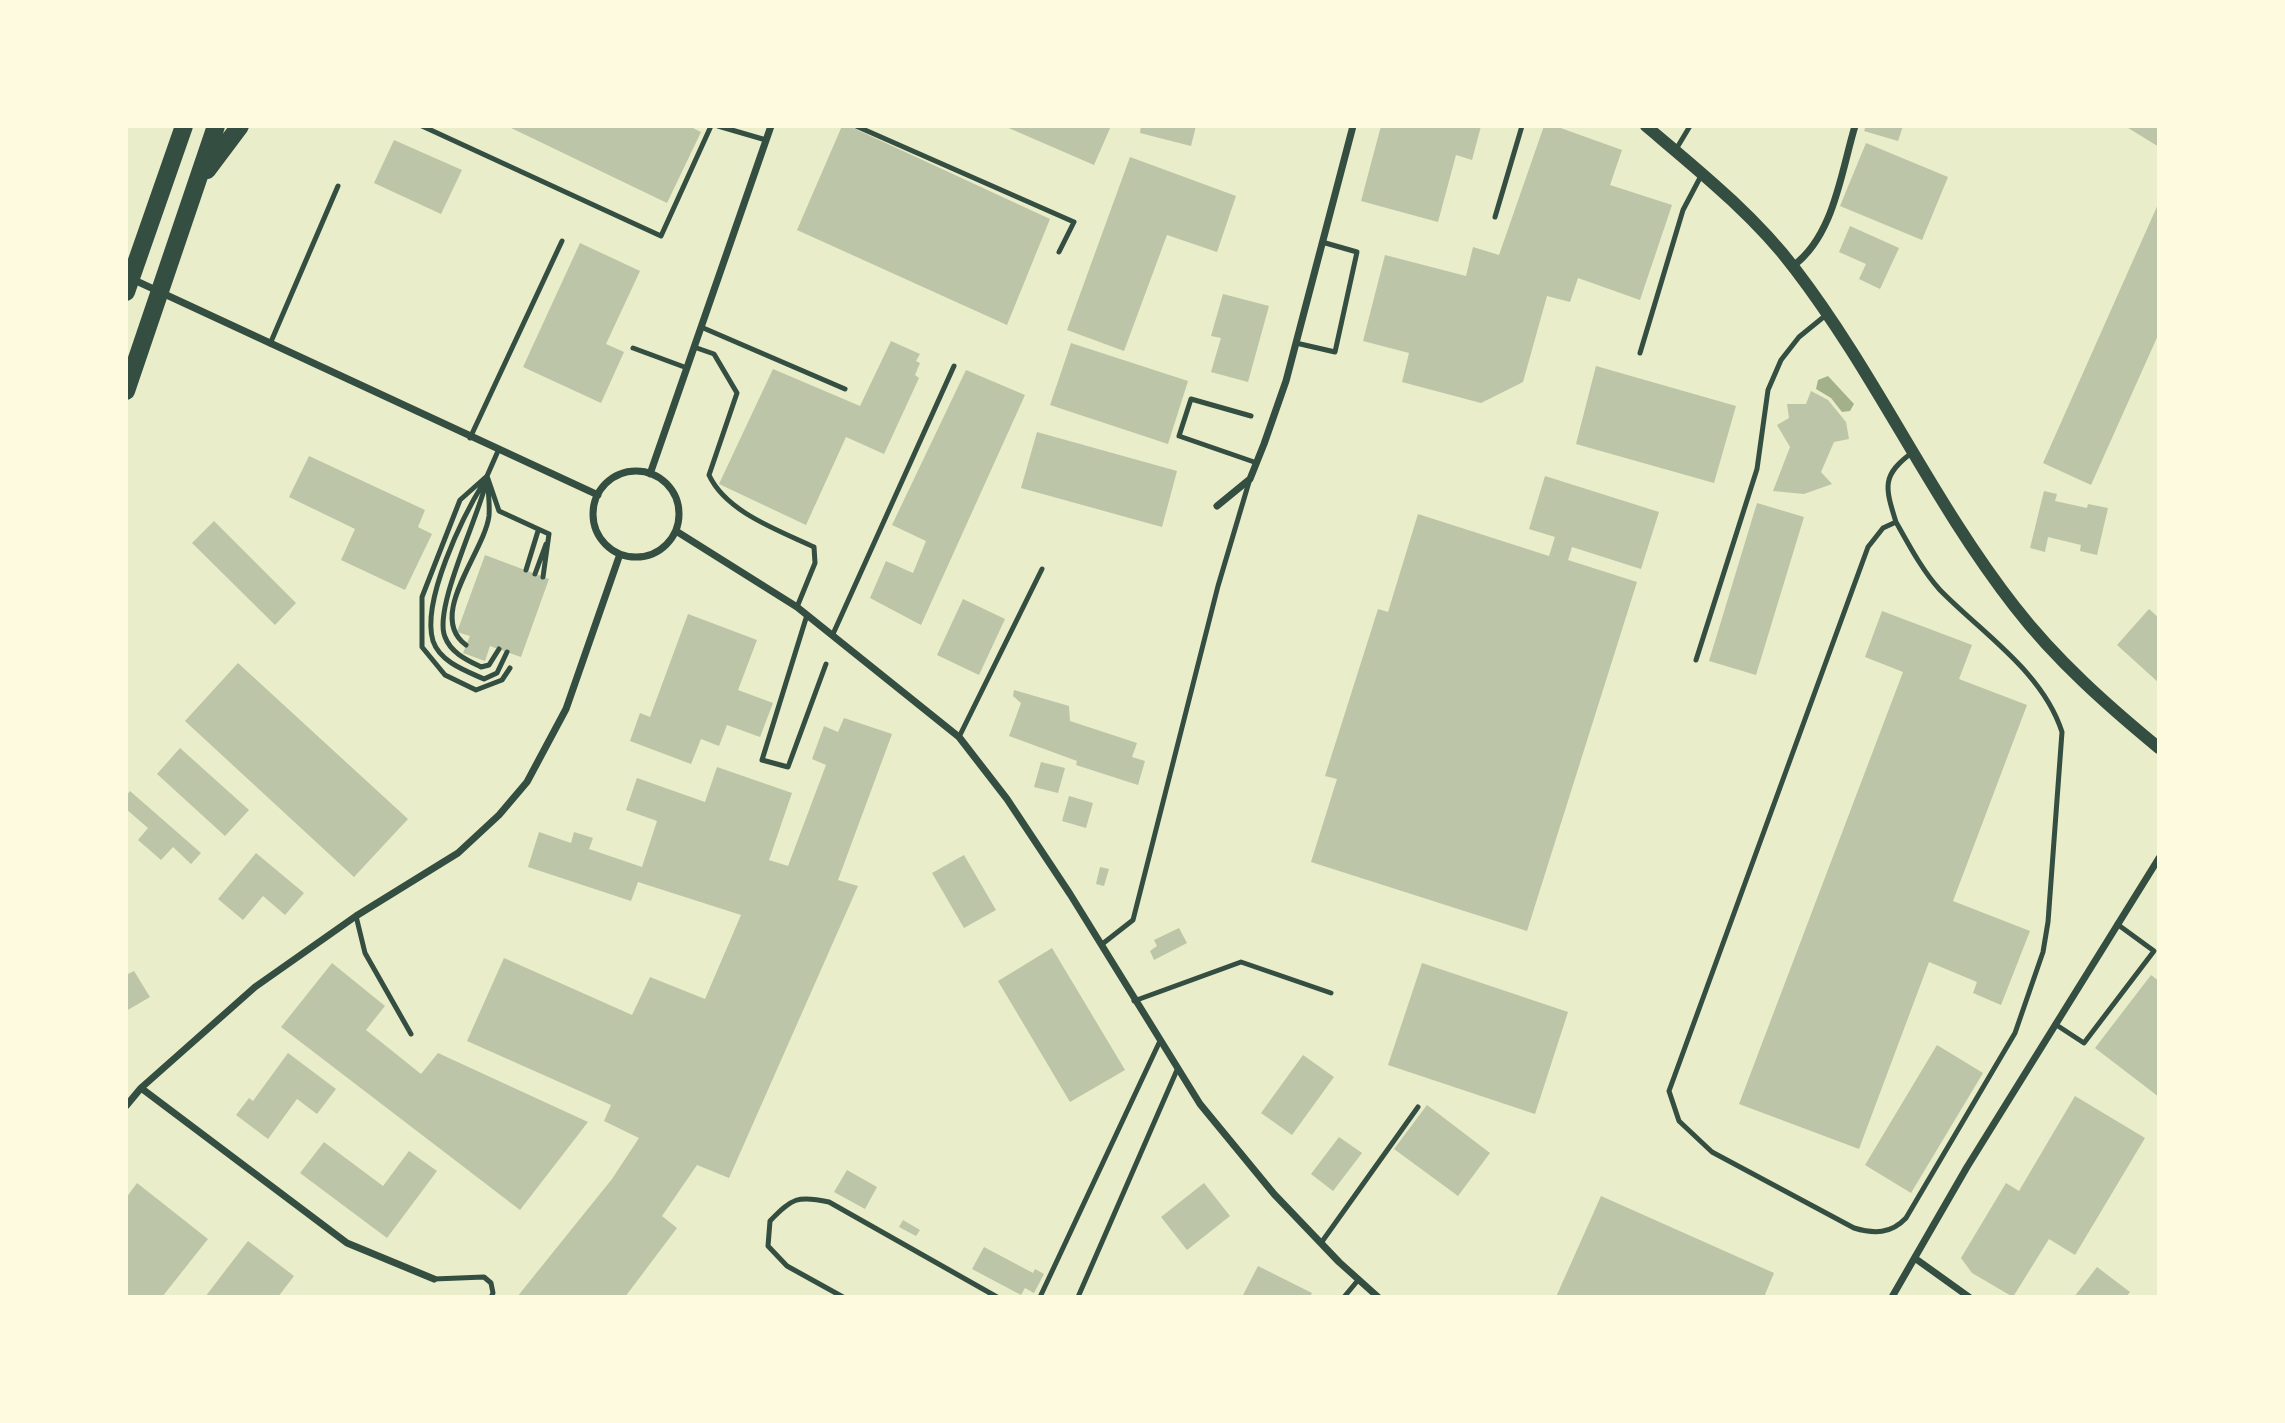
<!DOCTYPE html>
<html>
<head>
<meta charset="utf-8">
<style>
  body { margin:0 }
  #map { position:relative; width:2285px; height:1423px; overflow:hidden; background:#e9edc9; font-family:"Source Sans 3",sans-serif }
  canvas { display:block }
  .frame { position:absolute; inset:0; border:128px solid #fefae0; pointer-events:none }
</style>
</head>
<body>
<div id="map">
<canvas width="2285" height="1423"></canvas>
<div class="frame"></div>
</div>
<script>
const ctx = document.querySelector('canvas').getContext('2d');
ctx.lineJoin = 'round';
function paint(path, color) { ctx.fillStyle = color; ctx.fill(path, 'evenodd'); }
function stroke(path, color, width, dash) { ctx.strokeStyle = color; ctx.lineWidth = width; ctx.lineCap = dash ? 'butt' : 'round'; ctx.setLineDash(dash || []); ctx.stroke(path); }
paint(new Path2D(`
  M1828,376l26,28 -4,7 -8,1 -11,-14 -15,-9 2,-9z`), '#a3b18a');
paint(new Path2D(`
  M507,126h182l12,6 -34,71z
  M842,126h7l201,93 -43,106 -210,-95z
  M1004,126h107l-17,39z
  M1141,126h55l-5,20 -51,-13z
  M1381,126h100l-9,34 -16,-5 -18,67 -77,-21z
  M1544,126h11l67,24 -12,35 62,20 -32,95 -62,-22 -8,24 -23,-6 -24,86 -42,21 -79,-21 7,-29 -46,-12 22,-86 81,21 7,-29 26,8z
  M1866,126h37l-5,15 -34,-10z
  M2125,126h34v21z
  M394,140l68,30 -21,44 -67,-31z
  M1866,143l82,34 -26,63 -82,-34z
  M1130,157l106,39 -19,56 -50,-17 -43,116 -57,-21z
  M2159,202v131l-68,152 -48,-22z
  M1850,226l49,22 -19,41 -21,-10 7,-15 -27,-12z
  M580,243l60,28 -34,73 18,8 -23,51 -78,-36z
  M1223,294l46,12 -21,76 -37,-10 10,-34 -10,-2z
  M891,341l29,13 -4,7 4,2 -5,12 4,3 -35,76 -38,-17 -40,88 -87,-41 54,-115 87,37z
  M1071,343l117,38 -20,63 -118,-39z
  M1596,366l140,40 -22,77 -138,-39z
  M966,370l59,25 -104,230 -51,-27 16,-37 27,12 13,-32 -34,-16z
  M1811,391l17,9 18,22 3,17 -15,3 -13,30 11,12 -28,10 -31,-3 17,-44 -13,-22 12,-7 -2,-14h19z
  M1037,432l140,39 -15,56 -141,-39z
  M309,456l116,54 -7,17 14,7 -27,56 -64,-30 14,-31 -66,-32z
  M1545,476l114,36 -18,57 -69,-22 -4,13 69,22 -110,349 -216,-69 26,-83 -12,-3 53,-167 10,3 30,-98 131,42 6,-19 -26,-8z
  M2044,491l13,3 -2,7 32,7 1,-4 20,4 -11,47 -17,-4 1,-6 -33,-8 -3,15 -15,-4z
  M1757,503l47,14 -48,158 -47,-14z
  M214,521l82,82 -21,22 -83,-82z
  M485,555l64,24 -28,78 -31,-11 -5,15 -22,-8 7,-17 -13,-4z
  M963,599l42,20 -26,56 -42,-20z
  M2149,609l10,9v65l-42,-38z
  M1882,611l90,34 -13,34 68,26 -74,196 77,30 -29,74 -28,-12 4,-11 -48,-20 -70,187 -120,-45 164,-432 -38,-15z
  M688,614l69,26 -19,50 35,13 -13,34 -33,-12 -8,21 -18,-7 -10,25 -61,-23 10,-28 10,4z
  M238,663l170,156 -54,58 -169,-156z
  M1014,690l55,16 1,15 67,22 -5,14 13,4 -7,24 -62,-20 1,-4 -68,-25 12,-33 -8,-7z
  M844,718l48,16 -54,146 20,6 -129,292 -32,-13 -35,51 15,12 -52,69h-108l95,-118 27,-41 -35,-17 7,-16 -144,-64 37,-83 128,57 18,-38 55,22 36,-84 -103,-33 -7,19 -103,-34 11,-35 32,11 3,-11 19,6 -4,11 53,18 15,-46 -31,-11 11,-32 68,24 12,-35 75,26 -23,67 19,6 38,-101 -14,-6 12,-33 14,6z
  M180,748l69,62 -24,26 -68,-62z
  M1041,762l24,6 -7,25 -24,-6z
  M130,791l71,62 -10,11 -18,-17 -12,13 -23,-20 10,-12 -22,-19v-13z
  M1069,796l24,7 -7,25 -24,-7z
  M256,853l48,40 -19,22 -22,-19 -20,24 -25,-21z
  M964,855l32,55 -32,18 -32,-55z
  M1100,867l9,2 -5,17 -8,-2z
  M1179,928l8,15 -33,17 -4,-9 7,-5 -3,-6z
  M1052,948l73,122 -55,32 -72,-121z
  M332,963l53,43 -19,24 55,44 17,-21 150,69 -68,88 -239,-183z
  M1422,963l146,49 -33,102 -147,-49z
  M134,971l16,26 -24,14v-36z
  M2151,975l8,6v116l-64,-49z
  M1937,1045l46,28 -72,120 -46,-28z
  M288,1053l48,36 -19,25 -20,-15 -29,40 -32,-24 13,-17 4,3z
  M1303,1055l31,22 -42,58 -31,-22z
  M2075,1096l70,42 -70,117 -26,-16 -36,58 -41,-24 -11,-15 45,-75 13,8z
  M1427,1105l63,48 -32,43 -64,-47z
  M1339,1137l23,16 -29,38 -22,-17z
  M324,1142l59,44 26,-35 28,20 -50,67 -87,-65z
  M847,1170l30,17 -12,22 -31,-17z
  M137,1183l71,56 -46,58h-36v-99z
  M1204,1183l26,33 -43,34 -26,-33z
  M1601,1196l173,77 -10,24h-208z
  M903,1220l17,10 -4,6 -17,-9z
  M248,1241l46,35 -16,21h-73z
  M984,1247l49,26 2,-4 9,5 -10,19 -9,-5 -4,7 -49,-26z
  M1258,1266l54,27 -2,4h-68z
  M2097,1267l33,25 -4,5h-52z`), '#bcc5a7');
stroke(new Path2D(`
  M422,126l239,110 50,-110
  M718,126l48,14
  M856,126l218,96 -15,30
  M1675,151l15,-25
  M1495,217l27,-91
  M701,327l144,62
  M1296,343l39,9 22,-100 -35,-10
  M270,344l68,-158
  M694,347l20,7 23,39 -28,82c17,37 69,55 105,72l1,16 -18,44
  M633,348l54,20
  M1640,353l43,-143 19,-36
  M1251,416l-60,-17 -12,37 78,27
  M470,438l92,-197
  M498,451l-11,25 12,35 50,23
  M487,476l-27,24 -38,97v50l23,28 31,15 26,-10 8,-12
  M484,482c-21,34 -63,119 -51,159 7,21 33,30 51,38l13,-6 10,-21
  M486,483c-8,35 -53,126 -41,154 6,16 22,23 36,30l8,-2 10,-16
  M1896,522c13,23 26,48 44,68 42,43 103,82 122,142l-14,190 -5,30 -28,81 -109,185c-15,16 -32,16 -52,10l-142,-76 -33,-31 -10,-30 199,-544 15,-19 13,-6c-11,-35 -15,-47 17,-70
  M526,570l12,-39
  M535,574l11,-30
  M543,577l6,-43
  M807,615l-45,145 26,7 38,-103
  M833,634l121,-268
  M466,645c-40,-29 18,-92 23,-129 1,-11 -1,-23 -1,-33
  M1696,660l61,-191 11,-79 13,-30 18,-23 27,-22
  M959,737l83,-168
  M356,916l9,37 46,81
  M1101,945l32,-25 85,-334 31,-104
  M1134,1001l107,-39 90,31
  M2055,1024l29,19 70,-92 -37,-27
  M1321,1243l97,-136
  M434,1279l50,-2 7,6 2,10 -2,4
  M843,1297l-56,-31 -19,-20 2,-25c22,-23 28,-26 59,-19l168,95
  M1040,1297l119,-254
  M1078,1297l99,-227
  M1344,1297l15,-18`), '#344e41', 5);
stroke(new Path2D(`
  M1793,266c41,-30 48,-94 62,-140
  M132,279l466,216
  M593 514a43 43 0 1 1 86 0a43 43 0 1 1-86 0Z
  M650,474l121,-348
  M1217,506l33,-27 14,-35 22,-63 67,-255
  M676,531l121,76 162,130 48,62 63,95 130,210 74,90 65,68 39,35
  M141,1088l206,155 87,36
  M126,1106l15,-18 114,-101 101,-71 102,-63 41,-38 28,-33 39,-73 54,-155
  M1916,1259l53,38
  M1892,1297l75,-130 192,-309`), '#344e41', 7);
stroke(new Path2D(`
  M1646,126c52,44 108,89 149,143 82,107 137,232 220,338 41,53 93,99 144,141`), '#344e41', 12);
stroke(new Path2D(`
  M207,170l33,-44
  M126,292l58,-166
  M126,391l90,-265`), '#344e41', 18);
</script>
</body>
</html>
